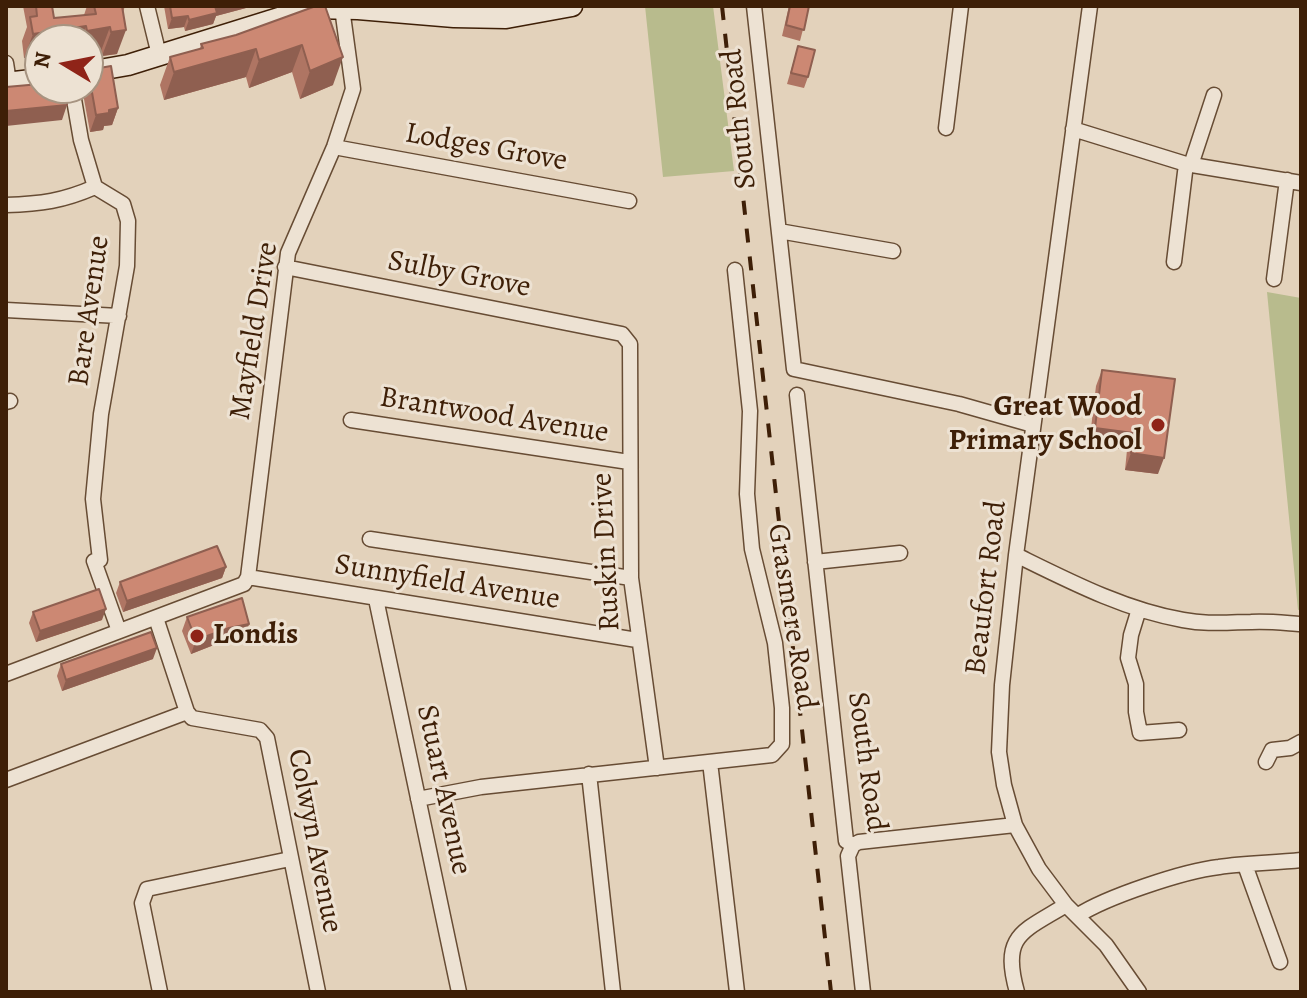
<!DOCTYPE html>
<html>
<head>
<meta charset="utf-8">
<style>
  body { margin:0 }
  #map { position:relative; width:1307px; height:998px; overflow:hidden; background:#e3d2bb; font-family:Alegreya,serif }
  canvas { display:block }
  .frame { position:absolute; inset:0; border:8px solid #3e1f07; pointer-events:none }
  .north { position:absolute; left:24px; top:24px; width:80px; height:80px; box-sizing:border-box; background:#ede2d3; border:2px solid #a79481; border-radius:50%; rotate:280deg; font-size:22px; font-weight:700; line-height:32px; text-align:center; color:#3e1f07 }
  .north::after { content:''; display:block; margin:auto; width:28px; height:36px; background:#8f2418; clip-path:polygon(50% 0,100% 100%,50% 72%,0 100%) }
</style>
</head>
<body>
<div id="map">
<canvas width="1307" height="998"></canvas>
<div class="frame"></div>
<div class="north">N</div>
</div>
<script>
const ctx = document.querySelector('canvas').getContext('2d');
ctx.lineJoin = 'round';
function paint(path, color) { ctx.fillStyle = color; ctx.fill(path, 'evenodd'); }
function stroke(path, color, width, dash) { ctx.strokeStyle = color; ctx.lineWidth = width; ctx.lineCap = dash ? 'butt' : 'round'; ctx.setLineDash(dash || []); ctx.stroke(path); }
function write(font, color, halo, rows, align = 'center') {
  ctx.font = font + ' Alegreya,serif'; ctx.lineWidth = 6; ctx.setLineDash([]); ctx.textBaseline = 'middle'; ctx.strokeStyle = halo; ctx.fillStyle = color; for (const [text, x, y, turn = 0] of rows) {
    ctx.save(); ctx.translate(x, y); ctx.rotate((+turn || 0) * Math.PI / 180); ctx.textAlign = isNaN(turn) ? turn : align; if (halo) ctx.strokeText(text, 0, 0); ctx.fillText(text, 0, 0); ctx.restore();
  }
}
paint(new Path2D(`
  M645,6h68l21,165 -71,6z
  M1267,292l34,6v311l-3,1z`), '#b8bb8d');
const street = new Path2D(`
  M147,6l12,49
  M754,6l40,363 165,35 74,21
  M1090,6l-74,549 -14,130 -3,67 5,33 11,40 24,44 27,36 40,40 33,47
  M6,63l3,19
  M72,88l9,52 14,47 28,17 5,17 -1,45 -26,148 -8,85 7,61
  M946,128l15,-122
  M1073,129l113,35 115,19
  M334,147l295,54
  M1191,165l23,-70
  M6,205c35,-1 57,-4 89,-18
  M779,231l114,20
  M1174,262l12,-98
  M285,267l337,67 8,10 1,234 26,190
  M1274,279l13,-99
  M6,310l113,6
  M797,395l49,446 7,4 -5,11 15,136
  M6,402l4,-1
  M351,420l278,42
  M370,539l261,39
  M1016,555c53,26 109,55 167,65 26,5 44,2 68,2 17,-1 34,1 50,2
  M94,561l25,70
  M815,562l85,-9
  M248,577l40,-324 46,-106 19,-58 -11,-81
  M248,577l389,63
  M376,599l83,393
  M1139,609l-8,26 -3,23 8,26v28l4,21 39,-3
  M156,618l31,94
  M6,674l238,-90 4,-7
  M187,712l5,6 68,12 7,8 51,254
  M710,762l27,230
  M1266,762l6,-12 18,-2 11,-6
  M589,774l24,218
  M6,780l181,-68
  M418,799l63,-12 291,-32 10,-11v-36l-7,-65 -23,-94 -5,-55 3,-83 -15,-141
  M853,845l6,-3 156,-17
  M1245,865l35,97
  M1077,916c29,-19 107,-45 142,-49 27,-4 55,-4 82,-7
  M160,992l-18,-89 5,-14 143,-30
  M1017,992c-16,-57 5,-60 49,-87`);
const secondary = new Path2D(`
  M88,72l40,-7 183,-57 47,1 96,8 52,1 66,-12
  M6,83l34,-4`);
stroke(street, '#674c34', 17);
stroke(secondary, '#3e1f07', 23);
stroke(street, '#ede2d3', 14);
stroke(secondary, '#ede2d3', 20);
stroke(new Path2D(`
  M722,6l109,986`), '#3e1f07', 4, [14, 14]);
paint(new Path2D(`
  M23,6h29l2,12 30,-3 3,-9h38l-2,6 -6,42 -15,2 -1,-5 -13,2v-13h-48v16l-16,2 -2,-17 5,-14z
  M164,6h82v2l-30,8 -3,8 -28,7 -1,-4 -16,2z
  M316,6l17,79 -33,14 -8,-27 -43,16 -3,-11 -82,23 -4,-15 10,-28 30,-8 1,-5 35,-9z
  M789,6h20l-9,35 -18,-5z
  M798,46l10,31 -4,11 -17,-4z
  M88,70l30,38 -6,17 -8,1 -1,4 -13,2 -8,-44h6z
  M1102,370l56,104 -33,-4 2,-20 -38,-5 7,-59z
  M226,567l-4,11 -99,34 -7,-19 4,-11z
  M33,612l69,8 -66,22 -7,-19z
  M187,617l62,7 -5,14 -20,3 -33,13 -9,-23z
  M153,659l-91,32 -5,-15 4,-12z`), '#af7563');
paint(new Path2D(`
  M215,6h31v2l-30,8 -3,8 -28,7 4,-11z
  M188,16l-4,11 -16,2 4,-11z
  M86,26l-5,14h-41v16l-16,2 9,-24z
  M110,27l-9,24 -13,2v-13h-4l3,-9z
  M126,30l-9,24 -15,2 9,-24z
  M302,45l-10,27 -43,16 10,-28z
  M256,49l-10,28 -82,23 10,-28z
  M343,57l-10,28 -33,14 10,-28z
  M67,105l-5,15 -56,6v-15z
  M118,108l-6,17 -8,1 -1,4 -13,2 6,-17 13,-5z
  M1095,428l38,5 -6,17 -38,-5z
  M1131,453l33,5 -6,16 -33,-4z
  M226,567l-4,11 -99,34 4,-11z
  M106,609l-4,11 -66,22 4,-11z
  M249,624l-5,14 -20,3 -33,13 5,-14 33,-12z
  M157,648l-4,11 -91,32 4,-11z`), '#8f5f50');
const building = new Path2D(`
  M36,6h16l2,12 42,-4 -2,-8h28l4,24 -15,2 -1,-5 -23,4 -1,-5 -53,8 -3,-17 7,-1z
  M170,6h47h-2l2,7 -28,7 -1,-4 -16,2z
  M316,6h9l18,51 -33,14 -8,-26 -43,15 -3,-11 -82,23 -4,-15 33,-9 -2,-4 35,-9z
  M790,6h19l-5,24 -18,-5z
  M798,46l17,4 -7,27 -17,-4z
  M111,66l7,42 -9,2v3l-13,2 -8,-45z
  M40,84v4h25l2,17 -61,6v-24z
  M1102,370l73,9 -11,79 -33,-5 2,-20 -38,-5z
  M217,546l9,21 -99,34 -7,-19z
  M99,589l7,20 -66,22 -7,-19z
  M242,598l7,26 -20,4 -33,12 -9,-23z
  M151,632l6,16 -91,32 -5,-16z`);
paint(building, '#cc8873');
stroke(building, '#8f5f50', 2);
for (const [x, y, r, color] of [
  [1158,425,8,"#8f2418"],
  [197,636,8,"#8f2418"]
]) { const dot = new Path2D(); dot.arc(x, y, r, 0, 2 * Math.PI); ctx.fillStyle = color; ctx.fill(dot); stroke(dot, '#ede2d3', 3); }
write('30px', '#3e1f07', '#ede2d3', [
  ["South Road",740,119,-96],
  ["Lodges Grove",486,148,10],
  ["Sulby Grove",459,275,11],
  ["Bare Avenue",90,311,-82],
  ["Mayfield Drive",255,331,-81],
  ["Brantwood Avenue",494,416,9],
  ["Ruskin Drive",607,552,-93],
  ["Sunnyfield Avenue",447,583,9],
  ["Beaufort Road",987,588,-83],
  ["Grasmere Road",791,617,81],
  ["South Road",866,762,82],
  ["Stuart Avenue",443,790,78],
  ["Colwyn Avenue",314,841,79]
]);
write('bold 30px', '#3e1f07', '#ede2d3', [
  ["Great Wood",1142,408],
  ["Primary School",1142,442],
  ["Londis",213,636,"left"]
], 'right');
</script>
</body>
</html>
